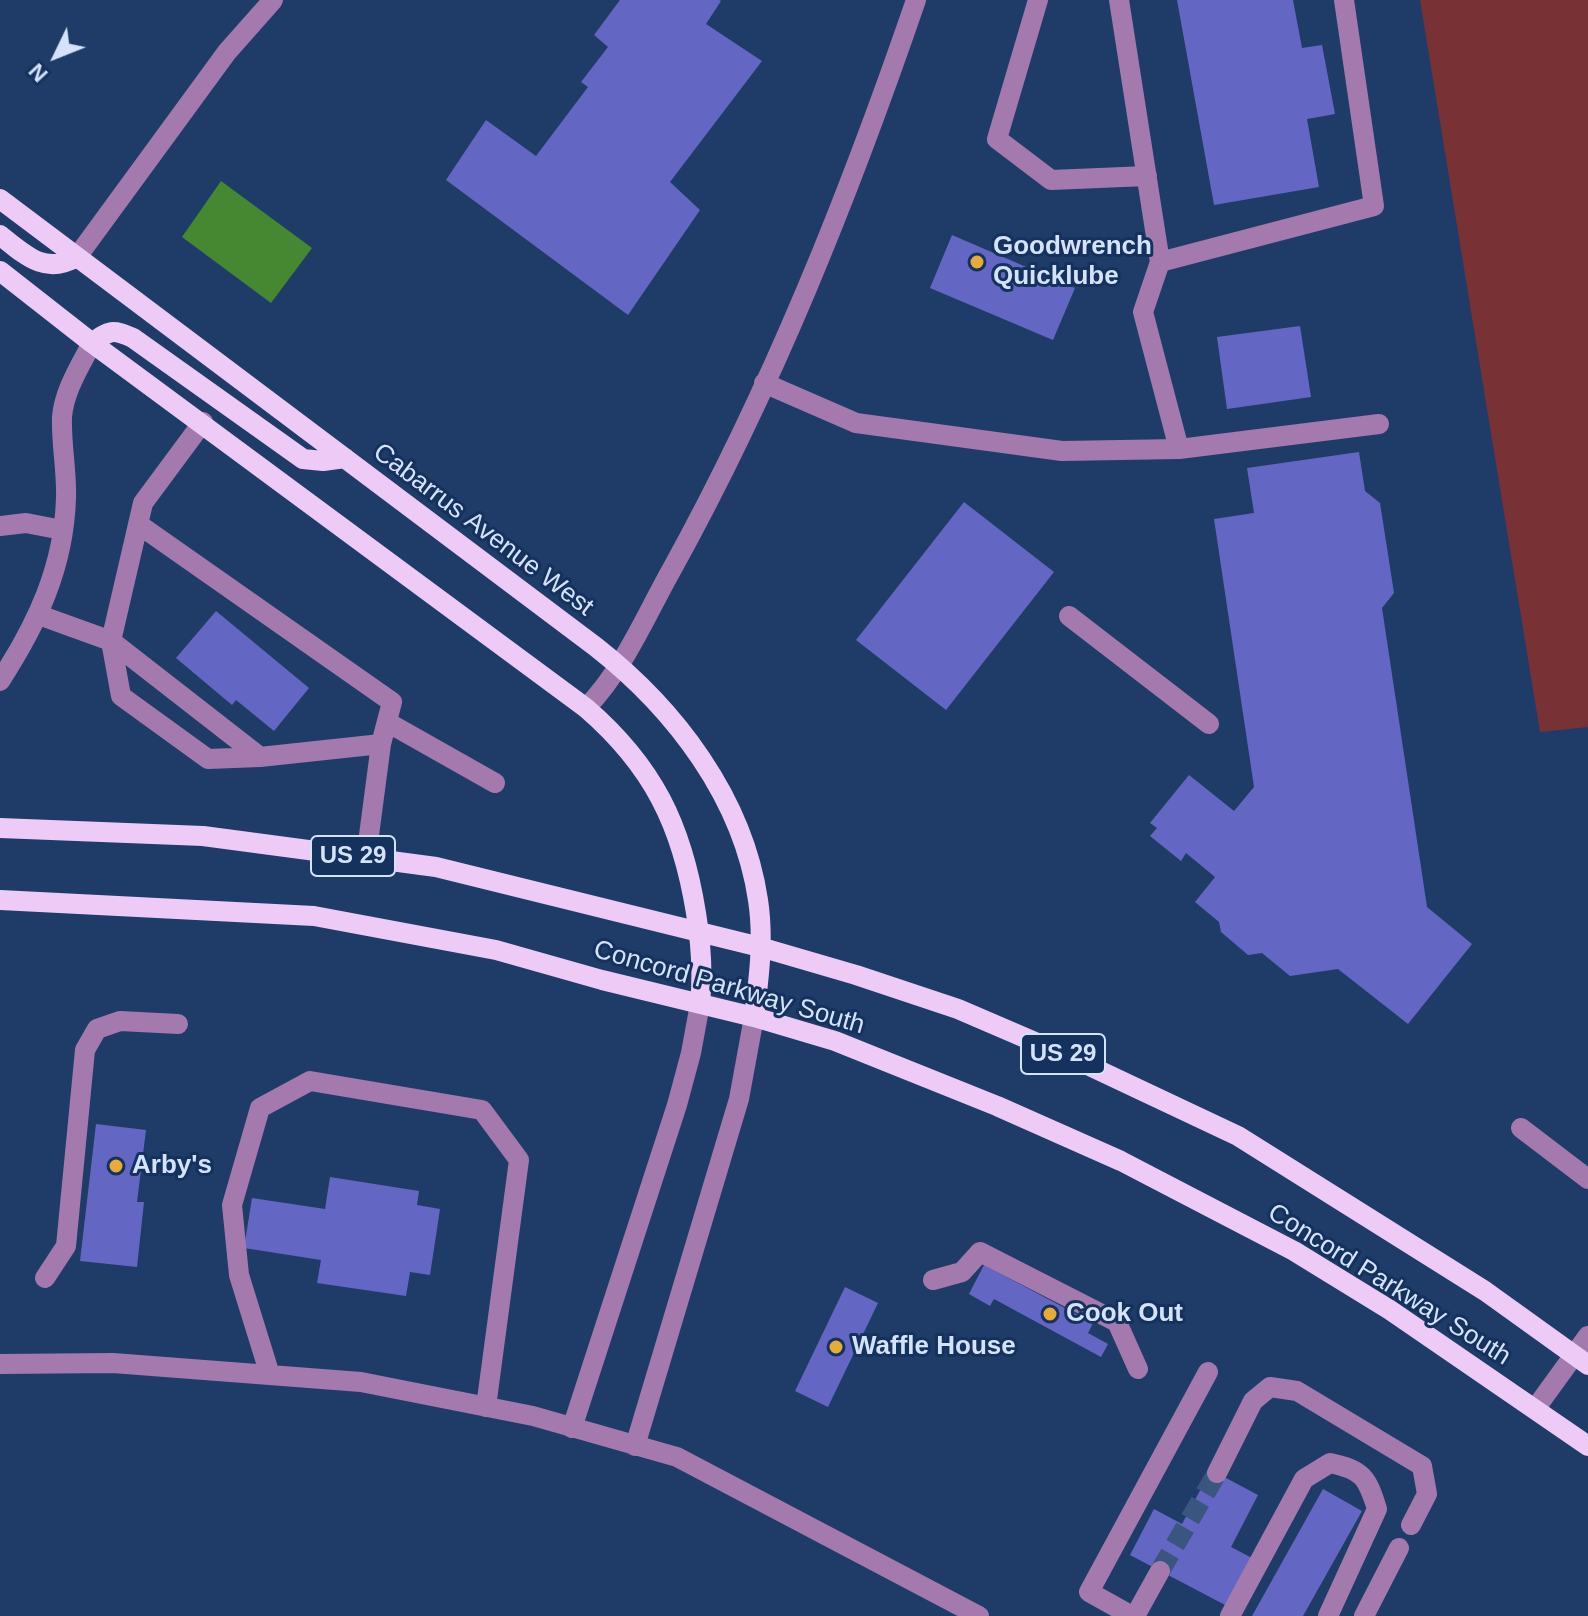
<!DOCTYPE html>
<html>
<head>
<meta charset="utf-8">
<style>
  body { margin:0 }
  #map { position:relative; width:1588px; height:1616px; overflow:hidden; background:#1f3c69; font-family:Helvetica,sans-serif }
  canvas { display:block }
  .north { position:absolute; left:16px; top:16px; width:80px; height:80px; -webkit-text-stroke:6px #15315d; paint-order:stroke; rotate:227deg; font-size:22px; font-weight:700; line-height:32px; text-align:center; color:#d5e3fa }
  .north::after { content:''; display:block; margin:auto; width:28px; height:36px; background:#d5e3fa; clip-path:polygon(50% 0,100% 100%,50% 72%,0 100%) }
</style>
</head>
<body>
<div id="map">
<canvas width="1588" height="1616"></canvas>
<div class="north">N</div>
</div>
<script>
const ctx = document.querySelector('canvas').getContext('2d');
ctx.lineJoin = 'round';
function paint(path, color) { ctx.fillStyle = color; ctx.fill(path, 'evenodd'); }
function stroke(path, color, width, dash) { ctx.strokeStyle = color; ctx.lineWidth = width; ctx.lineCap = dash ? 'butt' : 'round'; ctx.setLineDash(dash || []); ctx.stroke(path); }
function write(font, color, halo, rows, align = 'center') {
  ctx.font = font + ' Helvetica,sans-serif'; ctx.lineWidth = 6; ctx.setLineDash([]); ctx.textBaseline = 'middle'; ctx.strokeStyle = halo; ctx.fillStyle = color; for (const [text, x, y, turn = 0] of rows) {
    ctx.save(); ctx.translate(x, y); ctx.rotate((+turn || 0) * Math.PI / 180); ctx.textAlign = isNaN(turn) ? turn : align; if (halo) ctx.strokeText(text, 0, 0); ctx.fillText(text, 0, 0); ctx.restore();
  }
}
paint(new Path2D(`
  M1420,0h168v727l-48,5z`), '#783135');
paint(new Path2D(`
  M221,181l91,67 -41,55 -89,-66z`), '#468831');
paint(new Path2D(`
  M620,0h99l2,1 -15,23 56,37 -92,121 30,28 -72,105 -182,-135 40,-60 50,36 52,-69 -7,-5 27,-35 -14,-12z
  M1177,0h116l9,48 20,-3 13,69 -28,5 12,68 -105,18z
  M952,235l123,53 -22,52 -123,-52z
  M1300,326l11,71 -84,12 -10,-72z
  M1359,452l6,39 15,12 14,90 -12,15 45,299 45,37 -64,80 -70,-55 -48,7 -28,-23 -14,2 -27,-23 -2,-10 -24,-20 20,-25 -29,-24 -5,8 -31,-25 7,-8 -7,-5 39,-48 45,36 20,-24 -40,-268 40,-6 -7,-45z
  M964,502l90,70 -108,138 -90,-70z
  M216,611l93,77 -35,43 -38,-31 -4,5 -56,-47z
  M96,1124l50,6 -9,72h7l-7,65 -57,-6z
  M330,1177l89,14 -2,14 23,4 -10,66 -20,-3 -4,24 -89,-13 4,-23 -77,-12 8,-50 73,11z
  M984,1265l109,58 -5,10 20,11 -7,13 -107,-58 -4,7 -21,-12z
  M845,1287l33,16 -50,104 -33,-16z
  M1211,1470l47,25 -27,52 21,11 -25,48 -97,-51 24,-46 28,15z
  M1323,1489l39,22 -59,105h-51z`), '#6367c3');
stroke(new Path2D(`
  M1160,1571l57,-98`), '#3a557f', 20, [20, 10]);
stroke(new Path2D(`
  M1038,0l-41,139 54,41 96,-4
  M1119,0l41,262 214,-56 -30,-206
  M77,257l150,-205 46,-52
  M1160,262l-17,50 36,137
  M764,383l92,40 206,28 117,-2 200,-25
  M138,524l254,178 -11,42 -15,114
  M0,526l26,-3 36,7
  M39,615l72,26 32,-138 60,-81
  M1069,616l140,108
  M111,641l10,55 87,63 52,-2 121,-13
  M111,641l149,116
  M0,681c37,-57 64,-114 66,-183 1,-27 -5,-54 -4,-81 2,-26 18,-51 30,-74
  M586,708c38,-39 60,-93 86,-139 100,-181 177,-374 244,-569
  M387,722l108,61
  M1521,1128l67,51
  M45,1278l21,-32 19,-196 12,-21 23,-8 58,3
  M933,1280l29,-8 18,-20 137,70 21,47
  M0,1364l113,-1 248,19 172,34 144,41 302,159
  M270,1375l-31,-100 -7,-70 28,-97 50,-27 172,29 37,50 -33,247
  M1535,1409l53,-73
  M572,1428l105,-323 14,-52 9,-49
  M635,1446l104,-347 15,-82
  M1217,1473l36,-72 17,-14 27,4 125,75 5,28 -16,31
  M1132,1616l-43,-24 119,-220
  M1135,1616l25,-45
  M1230,1616l74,-137 26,-16c33,7 37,14 47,46l-49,107
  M1364,1616l35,-68`), '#a379ae', 20);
stroke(new Path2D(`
  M0,199l596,448c79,62 147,151 162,253 6,39 1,78 -4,117
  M0,235c26,21 45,40 77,22
  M0,271l92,72 494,365c67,58 96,117 110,205 5,30 7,61 4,91
  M92,343c18,-13 20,-14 41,-5l170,121 20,2 22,-3
  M0,828l203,8 233,31 324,80 96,28 102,34 121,52 159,75 247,155 103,74
  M0,900l314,16 182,34 106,30 152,37 81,24 162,65 124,55 173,90 96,59 198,136`), '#edcbf6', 20);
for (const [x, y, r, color] of [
  [977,262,8,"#e8ab37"],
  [116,1166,8,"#e8ab37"],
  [1050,1314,8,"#e8ab37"],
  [836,1347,8,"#e8ab37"]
]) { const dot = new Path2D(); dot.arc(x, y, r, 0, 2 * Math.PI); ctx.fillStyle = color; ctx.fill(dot); stroke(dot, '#15315d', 3); }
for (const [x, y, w] of [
  [353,856,84],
  [1063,1054,84]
]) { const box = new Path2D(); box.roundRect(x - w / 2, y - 20, w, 40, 6); ctx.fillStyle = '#15315d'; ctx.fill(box); stroke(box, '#d5e3fa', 2); }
write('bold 24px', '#d5e3fa', null, [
  ["US 29",353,856],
  ["US 29",1063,1054]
]);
write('bold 26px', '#d5e3fa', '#15315d', [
  ["Goodwrench",993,247],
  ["Quicklube",993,277],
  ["Arby's",132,1166],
  ["Cook Out",1066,1314],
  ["Waffle House",852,1347]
], 'left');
write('26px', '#d5e3fa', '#15315d', [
  ["Cabarrus Avenue West",483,530,37],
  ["Concord Parkway South",729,988,16],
  ["Concord Parkway South",1389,1285,32]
]);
</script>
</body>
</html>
